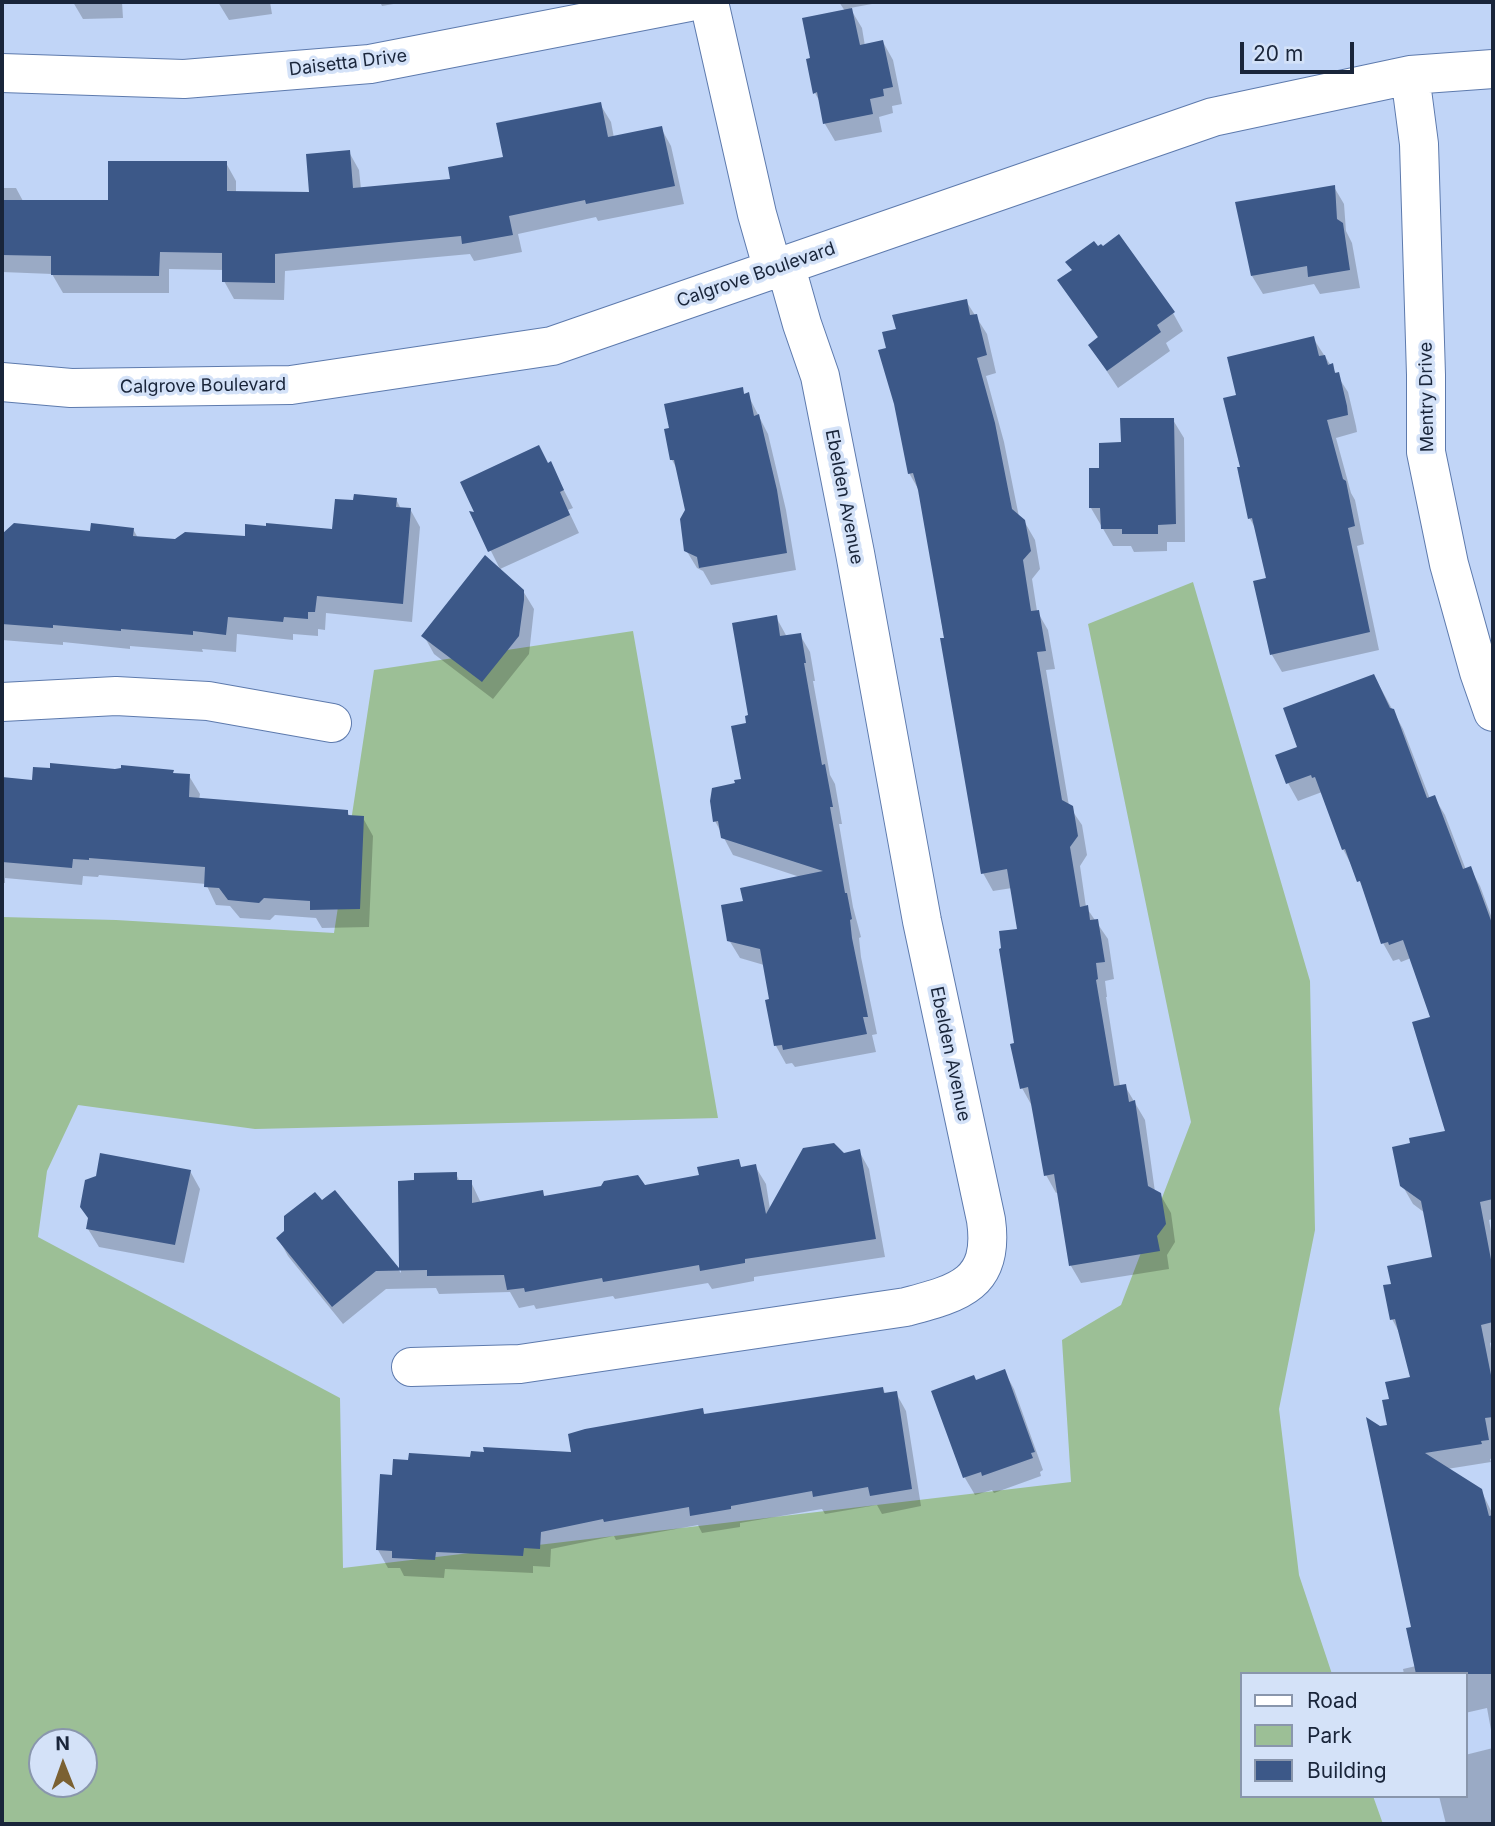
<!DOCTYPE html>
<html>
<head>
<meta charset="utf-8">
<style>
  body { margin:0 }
  #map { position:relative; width:1495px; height:1826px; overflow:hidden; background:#c1d5f7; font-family:Inter,sans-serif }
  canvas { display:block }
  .frame { position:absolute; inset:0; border:4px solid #19253a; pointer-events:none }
  .legend { position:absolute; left:1240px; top:1672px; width:228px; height:126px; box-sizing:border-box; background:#d4e2f8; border:2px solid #8996ac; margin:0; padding:9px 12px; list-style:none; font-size:21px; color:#19253a }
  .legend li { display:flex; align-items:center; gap:14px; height:35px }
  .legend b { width:35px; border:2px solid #8996ac }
  .north { position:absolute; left:28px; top:1728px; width:70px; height:70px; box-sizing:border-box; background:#d4e2f8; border:2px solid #8996ac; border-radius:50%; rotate:359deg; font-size:19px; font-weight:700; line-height:28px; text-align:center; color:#19253a }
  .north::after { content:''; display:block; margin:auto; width:24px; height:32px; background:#7b6132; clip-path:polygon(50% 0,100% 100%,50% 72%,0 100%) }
  .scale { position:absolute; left:1240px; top:42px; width:114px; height:32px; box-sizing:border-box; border:4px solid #19253a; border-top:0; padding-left:9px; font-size:21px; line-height:24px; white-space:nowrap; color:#19253a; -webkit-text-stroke:5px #d4e2f8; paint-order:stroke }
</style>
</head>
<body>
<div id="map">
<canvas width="1495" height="1826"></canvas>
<div class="frame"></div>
<ul class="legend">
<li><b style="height:9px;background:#fff"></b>Road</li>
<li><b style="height:19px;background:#9cbf96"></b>Park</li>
<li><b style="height:19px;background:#3c5888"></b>Building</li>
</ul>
<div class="north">N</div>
<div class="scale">20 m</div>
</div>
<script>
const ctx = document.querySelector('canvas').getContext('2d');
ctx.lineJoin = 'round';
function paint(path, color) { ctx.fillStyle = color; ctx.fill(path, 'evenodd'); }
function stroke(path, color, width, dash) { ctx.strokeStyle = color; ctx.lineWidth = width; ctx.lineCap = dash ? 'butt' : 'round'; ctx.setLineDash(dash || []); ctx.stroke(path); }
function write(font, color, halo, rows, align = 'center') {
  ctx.font = font + ' Inter,sans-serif'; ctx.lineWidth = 7; ctx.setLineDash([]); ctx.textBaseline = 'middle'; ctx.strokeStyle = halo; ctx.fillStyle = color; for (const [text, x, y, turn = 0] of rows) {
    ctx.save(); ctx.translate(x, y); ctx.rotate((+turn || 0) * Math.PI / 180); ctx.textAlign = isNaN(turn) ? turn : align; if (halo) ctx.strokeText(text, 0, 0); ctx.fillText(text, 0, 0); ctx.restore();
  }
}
paint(new Path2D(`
  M1193,582l117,399 5,249 -36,179 20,166 33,99h-91v122h132l10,28h-1381v-907l114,3 218,13 40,-263 259,-39 85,487 -463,11 -177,-24 -31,66 -9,66 302,161 3,170 728,-86 -9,-142 59,-35 70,-183 -103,-498zM42,1742h42v42h-42z`), '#9cbf96');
paint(new Path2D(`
  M73,2h49l1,16 -40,1z
  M218,2h52l2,12 -43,6z
  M380,2h25l-23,4z
  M839,2h44l-33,6 12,20 3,18 18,-4 10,18 9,44 -10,2 1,7 -14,4 3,15 -47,9 -10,-17 -4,-20 -6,-11 -3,-34 33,-48z
  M600,104l11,18 3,16 47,-10 10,18 13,58 -86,17 -2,-4 -78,17 4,18 -48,9 -4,-7 -185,17 -1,29 -50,-1 -10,-18v-11l-55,-1v24h-106l-11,-19 -50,-2v-84h14l7,13 87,1 116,-39 10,18v12l75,1 38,-42 10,18 2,19 91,-8 53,-23z
  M1334,187l10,17 2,27 6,12 8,45 -40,6 -6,-10 -51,10 -11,-18z
  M1102,249l71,64 10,18 -17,12 4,8 -52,37 -28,-42 9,-7 -39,-58z
  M966,301l21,33 9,39 -10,3 18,66 15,75 5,4 11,19 5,29 -8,10 5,32 11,19 7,39 -9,1 23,136 13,19 5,30 -7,11 6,41 22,32 6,40 -9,2 2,16h-1l14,89h5l20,34 10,72 5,2 11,19 4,29 -8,13 2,14 -88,14 -10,-17 -13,-74 -2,1 -10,-18 -14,-69 -10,-18 -6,-44 3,-114 -7,-42 -19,3 -10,-18 -63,-381 -11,-19z
  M1313,338l35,54 8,34 1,6 -21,6 15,55 4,7 9,44 -7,2 22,104 -97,22 -10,-17 -17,-73 13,-3 -11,-48 -7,-12 -11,-50 3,-1 -3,-72z
  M742,389l3,6h3l20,39 18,76 10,60 -85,15 -8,-14 -6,-3 -11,-18 1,-39 -9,-40 -6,-11z
  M1173,420l11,18 1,104h-18v9l-33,1 -3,-6h-18l-22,-38 10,-38 21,-26z
  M550,463l23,45 -5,2 11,23 -79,36 -28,-56 5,1z
  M396,499l5,10h9l10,18 -8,95 -86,-9 -1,17 -7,-1v7l-25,-2v6l-56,-6 -1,18 -34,-3 1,3 -73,-6v3l-67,-7v3l-61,-5v-103l131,-8 5,9 38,3 158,-10z
  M523,591l11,18 -5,45 -36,45 -59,-45 -10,-18z
  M776,617l11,20 13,-2 10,17 5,29h-2l17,94 5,9 7,40h-3l14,83 8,30 -2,1 2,19 16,77 -5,1 4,17 -81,15 -3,-4 -6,1 -10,-18 -9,-45h4l-7,-36 -24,-7 -11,-18 16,-38 55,-25 -67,-22 -18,-34 22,-36 6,-5 5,-56z
  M1374,676l29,53 27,70 4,-2 11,18 21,55 4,-2 10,18 13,35v298l-4,1 4,23v99l-3,1 3,17v98l-3,1 1,3 -44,7 34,21 12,25v226l-6,-33 -22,5v-39h-61l-1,-5 13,-3 -3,-37 -33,-201 9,-2 2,-26 21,-21 -12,-45 -8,-15 1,-34 41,-27 -9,-45 -12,-9 -11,-19 45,-52 -15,-115 -21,-60 -10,4 -2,-3 -6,2 -10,-18 -17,-50 -23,-44 -21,-57 -24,9 -10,-18 12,-35z
  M115,770l57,1 2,4 15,1 11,18 -1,6 148,11 3,6 13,1 10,18 -4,91 -47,1 -6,-10 -41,-3 -5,5 -30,-2 -10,-12 -14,-1 -10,-21 -107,-9 -1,2 -15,-1 -1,9 -77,-7v5h-3v-104l32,3z
  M859,1151l10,18 16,88 -131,20v4l-42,8 -4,-6 -93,16 -2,-3 -77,13 -2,-4 -15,3 -9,-16 -71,2 -3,-6 -50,1 -43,35 -55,-68 -10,-18 56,-46 67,81 -2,-91 57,-8 4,8h11l10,21 61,-11 3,5 99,-10 57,-11 37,-15 4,8 13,-3 11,18 4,25 73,-54z
  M190,1171l10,18 -16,74 -85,-16 -11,-18 2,-8 -8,-14z
  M1004,1371l10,18 29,81 -3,2 1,4 -47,17 -2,-3 -17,5 -10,-17 -31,-86 42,-10z
  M883,1389l3,6 10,-2 10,18 15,95 -39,8 -5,-9 -52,9 -3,-5 -82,14v4l-38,6 -4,-8 -82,15 -2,-4 -63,13 -1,18 -17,-1v7l-88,-4 -1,9 -40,-2 -4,-8h-12l-10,-18 15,-74 79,-17 101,-5 129,-44 4,6z
  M1493,1748v76h-47l-7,-28h26v-41z`), '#0003');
paint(new Path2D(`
  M852,8l8,37 23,-5 10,47 -10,2 1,7 -14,3 3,15 -50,10 -6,-32 -4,2 -7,-35 4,-1 -8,-40z
  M601,102l7,35 54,-11 13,60 -89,18 -1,-4 -76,16 4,19 -51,9 -1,-8 -186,18v29l-53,-1v-29l-62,-1 -1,24 -108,-1v-19l-49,-1v-55h106v-39h119v30l82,1 -3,-38 44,-4 3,38 97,-9 -2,-12 55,-10 -7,-34z
  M1335,185l2,34 6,4 7,47 -42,7 -1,-11 -56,10 -16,-74z
  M1119,234l56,78 -18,13 4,7 -54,39 -19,-26 10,-8 -41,-57 15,-10 -7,-8 29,-21 4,5 3,-2 2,2z
  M967,299l3,16 7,-1 10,41 -10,3 18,65 17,86 13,11 6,31 -8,9 8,51 8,-1 7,41 -9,1 25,148 11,6 5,30 -8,11 10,60 8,-2 2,15 8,-1 7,43 -9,1 2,16 -2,1 18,106 12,-2 3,18 6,-2 13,86 13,7 5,31 -9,12 3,15 -91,15 -15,-92 -10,2 -16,-89 -8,2 -10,-45 4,-1 -15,-94 2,-1 -2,-17 18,-2 -10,-60 -26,5 -41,-236h4l-26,-148 -5,-17 -5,1 -14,-70 -16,-54 8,-2 -4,-16 14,-3 -4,-14z
  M1314,336l5,20 6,-1 3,10 5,-2 2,10 4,-1 8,34 1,9 -21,5 16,59 3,2 9,45 -7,2 22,104 -100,23 -17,-74 13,-3 -14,-60 -4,1 -11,-52h3l-17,-69 13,-3 -9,-38z
  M743,387l1,7 5,-2 5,24 5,-2 18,76 10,63 -88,15 -2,-11 -13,-6 -4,-32 5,-9 -11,-50h-4l-6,-31 5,-1 -5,-24z
  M1120,418h54l2,106 -18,1v9h-36v-5h-21l-1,-21h-11v-40h10v-25l22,-1z
  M539,445l9,18 3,-2 13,29 -4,2 10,23 -82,37 -19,-41 5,1 -14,-30z
  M354,494l43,4 -1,9 15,1 -8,96 -86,-8 -2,16h-7v7l-24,-2 -1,5 -55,-5 -2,18 -33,-4v4l-72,-6v2l-68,-6v3l-51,-4v-90l12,-11 76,8 1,-8 43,5 -1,8 42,3 10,-7 60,4v-12l21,2v-3l66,6 3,-30 18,1z
  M485,555l39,35v10l-5,36 -37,46 -61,-46z
  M777,615l3,21 21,-3 5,30h-2l18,102 3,-1 8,43h-3l15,86h2l5,26 -2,1 2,18 16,79h-5l4,17 -84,16 -1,-5 -8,1 -9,-46 4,-1 -9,-50 -33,-8 -6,-36 22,-4 -3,-13 83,-17 -102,-33 -3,-17 -5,1 -3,-21 2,-13 23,-5 -1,-3 7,-1 -10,-53 15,-3 -1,-7 3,-1 -16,-92z
  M1374,674l16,34 4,1 33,89 8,-3 28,74 8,-3 22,60v273l-13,3 13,68v52l-12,3 12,60v32l-8,1 4,22 -8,1 1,3 -57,9 57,36 7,27 4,-1v159h-77l-10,-46 5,-1 -45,-210 14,9 7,-1 -5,-25 7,-1 -4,-17 25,-5 -15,-58 -5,1 -7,-35 8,-1 -4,-18 45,-9 -11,-56 -21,-15 -8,-39 18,-4 -1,-5 36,-7 -33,-109 18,-5 -27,-77 -14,5 -1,-3 -7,2 -21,-63 -3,1 -12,-33 -3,1 -27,-73 -3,1 -1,-3 -25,9 -11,-29 22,-8 -14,-39z
  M50,763l65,6 6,-1v-3l53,5 -1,3 17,1 -1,23 159,13v5l16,1 -4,93 -50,1v-9l-46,-3 -5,5 -31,-3 -9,-12 -15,-1 1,-20 -116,-9v2l-16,-1 -1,9 -70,-6v-85l30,3 1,-13 17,1z
  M834,1143l10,10 16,-4 16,90 -131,20v4l-45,8 -1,-6 -96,17 -1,-4 -77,14 -1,-4 -17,2 -3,-15 -77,1v-6l-51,1 -44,36 -56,-69 8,-7v-15l31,-24 7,8 13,-10 64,78 -1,-87 16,-1v-7l43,-1v8h15v23l71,-13 1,6 57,-10 3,-5 34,-6 7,10 54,-10 -2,-8 42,-8 2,8 15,-3 10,50 37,-66z
  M100,1153l91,17 -16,75 -89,-16 2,-11 -8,-11 5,-27 11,-4z
  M1005,1369l30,83 -4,1 2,5 -51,18 -1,-4 -18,6 -32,-87 43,-16 2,5z
  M883,1387l1,6 13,-2 15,98 -42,7 -2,-9 -55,10 -1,-6 -81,15v3l-41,7 -1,-9 -85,15 -1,-3 -62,13 -1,17 -16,-1 -1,8 -87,-4 -1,8 -43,-2v-7l-16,-1 4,-76 12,1 1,-16 15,1 1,-7 61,4 1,-6 13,1 -1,-5 88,5 -3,-18 17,-5 118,-21 1,6z`), '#3c5888');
const minor = new Path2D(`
  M709,2l48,212 16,56
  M2,73l182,6 186,-15 319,-62
  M1410,75l9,69 7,231v77l23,112 30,108 14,40
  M2,382l69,6 220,-3 261,-39 661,-229 197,-42 83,-6
  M2,702l114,-6 92,5 124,22
  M411,1367l109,-3 386,-57c53,-14 89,-23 80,-87l-64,-299 -67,-368 -35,-177 -18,-52 -17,-60`);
stroke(minor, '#5d7aad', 40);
stroke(minor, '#fff', 38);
write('18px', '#19253a', '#d4e2f8', [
  ["Daisetta Drive",348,63,-7],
  ["Calgrove Boulevard",756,275,-19],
  ["Calgrove Boulevard",203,386,-1],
  ["Mentry Drive",1427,397,-91],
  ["Ebelden Avenue",844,497,79],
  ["Ebelden Avenue",950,1054,78]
]);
</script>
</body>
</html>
